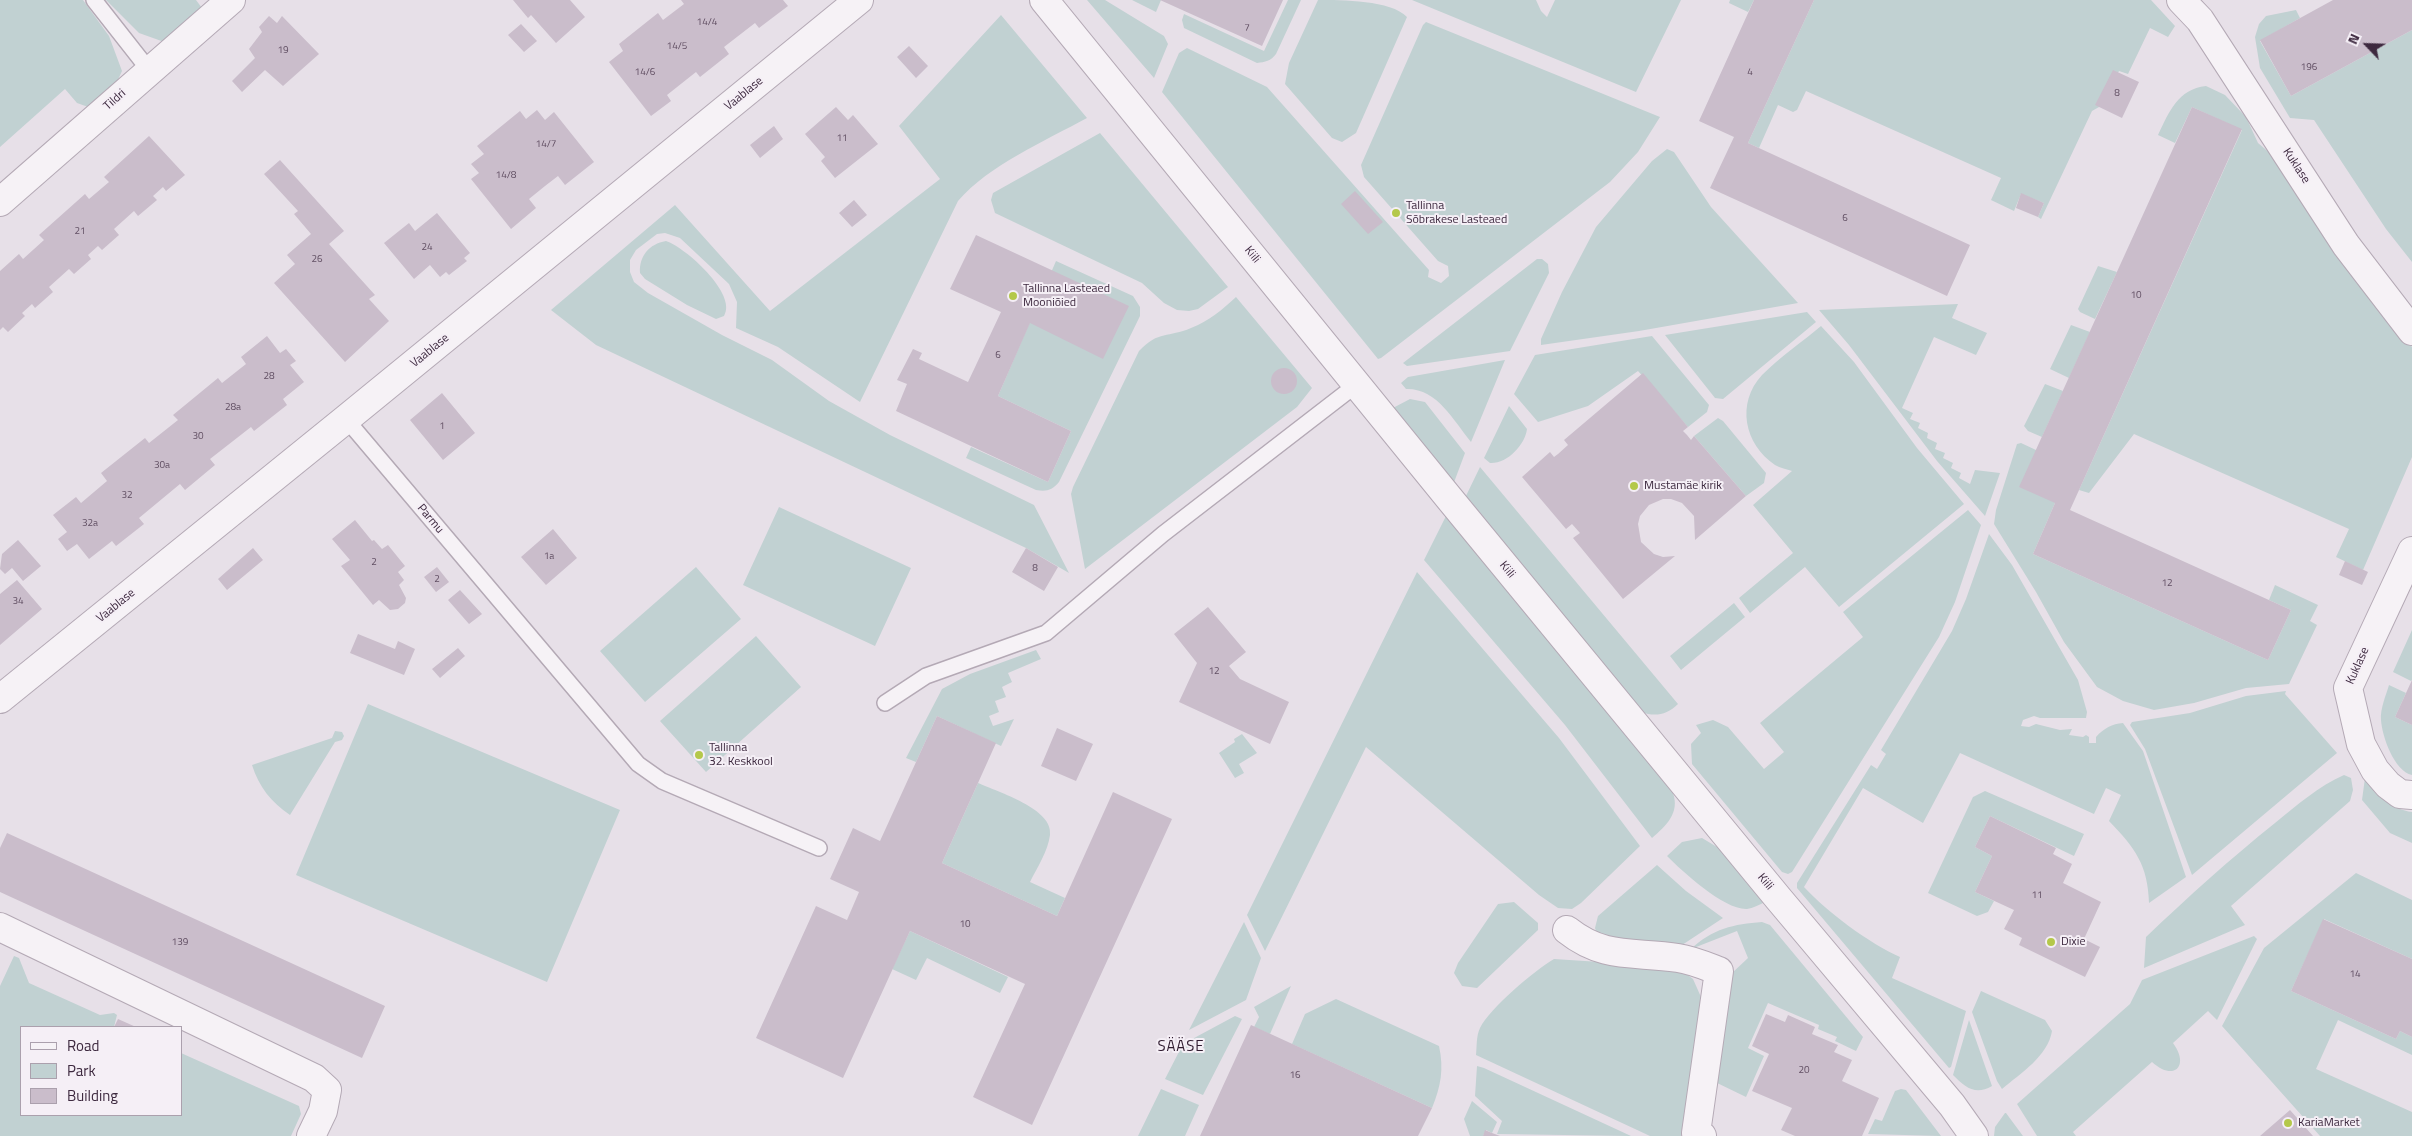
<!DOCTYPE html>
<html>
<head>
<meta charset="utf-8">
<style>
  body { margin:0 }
  #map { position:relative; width:2412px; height:1136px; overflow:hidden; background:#e7e0e8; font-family:"Titillium Web",sans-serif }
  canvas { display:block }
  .legend { position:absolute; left:20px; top:1026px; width:162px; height:90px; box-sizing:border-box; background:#f5eff6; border:1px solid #aba0ad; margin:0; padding:6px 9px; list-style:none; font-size:15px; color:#3d293f }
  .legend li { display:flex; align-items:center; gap:10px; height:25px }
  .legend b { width:25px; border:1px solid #aba0ad }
  .north { position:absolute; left:2342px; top:20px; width:50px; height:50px; -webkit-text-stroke:4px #f5eff6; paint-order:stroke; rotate:294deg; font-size:14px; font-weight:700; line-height:20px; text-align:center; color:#3d293f }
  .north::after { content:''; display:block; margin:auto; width:18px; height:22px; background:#3d293f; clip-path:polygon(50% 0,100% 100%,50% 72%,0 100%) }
</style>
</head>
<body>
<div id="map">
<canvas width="2412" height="1136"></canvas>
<ul class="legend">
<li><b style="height:6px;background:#f6f2f6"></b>Road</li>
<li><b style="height:14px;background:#c1d1d2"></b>Park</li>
<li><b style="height:14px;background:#cabdcb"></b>Building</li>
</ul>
<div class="north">N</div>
</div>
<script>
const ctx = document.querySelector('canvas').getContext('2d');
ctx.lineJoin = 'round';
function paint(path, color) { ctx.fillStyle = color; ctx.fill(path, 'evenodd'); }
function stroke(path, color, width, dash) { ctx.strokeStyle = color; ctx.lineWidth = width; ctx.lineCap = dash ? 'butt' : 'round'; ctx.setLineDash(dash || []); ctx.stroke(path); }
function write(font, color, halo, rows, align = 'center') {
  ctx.font = font + ' "Titillium Web",sans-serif'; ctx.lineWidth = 4; ctx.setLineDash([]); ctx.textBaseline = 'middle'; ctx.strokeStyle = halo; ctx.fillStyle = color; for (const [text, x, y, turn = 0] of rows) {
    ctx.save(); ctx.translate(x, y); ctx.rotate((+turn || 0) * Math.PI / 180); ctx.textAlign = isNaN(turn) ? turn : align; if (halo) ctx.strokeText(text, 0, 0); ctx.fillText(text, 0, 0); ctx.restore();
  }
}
paint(new Path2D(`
  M0,0h83l26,36 13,35 -7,15 -24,22 -14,-5 -12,-14 -65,58z
  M106,0h90l6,8 -35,35 -28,-10z
  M1087,0h18l59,36 4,8 -14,34z
  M1132,0h29l-5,12z
  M1288,0h13l-25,54c-5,7 -11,8 -19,9l-73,-35 -2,-8 2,-6 80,37z
  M1318,0c24,0 73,0 89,17l-51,116 -14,9 -10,-4 -47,-54 4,-21z
  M1412,0h124l5,11 6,6 8,-17h126l-45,92z
  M1730,0h24l-6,12 -19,-9z
  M1814,0h337l24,26 -7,11 -18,-9 -22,46 -9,-3 -20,36 -7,4 -51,108 -3,-2 6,-14 -23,-9 -7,17 -23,-11 10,-22 -195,-87 -9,19 -4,2 -15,-7 -19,43 -11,-5z
  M2296,10l4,8 -40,23 31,55 121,-66v232l-26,-33 -72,-109 -24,-2 -30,-50 -5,-31 4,-13 7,-8z
  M1001,15l86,103c-42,23 -98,47 -129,83l-98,201 -82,-55 -42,-19 1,-26 -8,-18 -49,-46 -15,-5 -8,1 -21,16 -6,10v12l4,10 14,11 74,42 50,25 57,41 61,34 144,70 35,68 -43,-25 -430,-203 -45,-35 124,-105 95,106 170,-132 -41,-53z
  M1426,22l234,95 -22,35 -28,30 -229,176 -3,1 -216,-267 17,-39 8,-5 80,39 162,183 -1,7 13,6 8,-7 -1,-10 -10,-5 -74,-84 -3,-12 62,-140z
  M2206,86l19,9 21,22 12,26 19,16 67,104 68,84v110l-49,113 -27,-13 13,-28 -215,-95 -45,59 -10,-3 163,-360 -50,-23 -17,36 -17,-8c11,-23 20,-46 48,-49z
  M1100,133l128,154 -30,22 -9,2 -12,-1 -13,-7 -22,-20 -147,-70 -4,-13 2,-7z
  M1667,149l7,3 37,55 87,96 -159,28 -98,14v-6l21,-47 34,-65 56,-66z
  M666,241c19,6 72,53 58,75l-8,3 -29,-14 -42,-26 -5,-6c-1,-17 9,-29 26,-32z
  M1537,259h5l6,5 1,9 -39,78 -103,15 -4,-3z
  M1056,261l77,35 7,11v9l-81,166c-7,8 -12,10 -23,8l-70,-32 5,-11 77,35 23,-51 -73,-35z
  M2098,266l19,6 -22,47 -15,-7 -2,-3z
  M1236,297l76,91 -15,19 -212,162 -14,-75 2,-7 66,-136c20,-21 29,-13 52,-23 18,-7 31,-18 45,-31z
  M1958,304l-6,14 35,15 -11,22 -42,-18 -32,71 11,5 -3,6 10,4 -2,5 10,5 -1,5 10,5 -2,6 10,4 -2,5 10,5 -2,5 10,5 -2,5 11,6 5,-14 25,3 -15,43 -48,-55 -88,-116 -30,-35z
  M1807,312l9,10 -93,77 -8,-1 -50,-63z
  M2071,325l19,7 -21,46 -19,-9z
  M1821,326l33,36 63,86 47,56 -125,103 -34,-40 -55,46 -11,-15 54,-45 -40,-48 39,-34c-5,-2 -12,-3 -17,-6 -31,-21 -39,-62 -13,-90 18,-18 40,-33 59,-49z
  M1652,336l57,69 -2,7 -19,15 -50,-56 -50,35 -50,16 -24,-28 21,-39z
  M1505,360l-34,82c-18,-22 -34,-54 -65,-53l-5,-6 7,-6z
  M2045,384l18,7 -21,46 -14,-6 -4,-5z
  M1410,399l15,3 40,51 -12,32 -62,-76z
  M1509,406l18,23c-2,16 -20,35 -37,34l-6,-5z
  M1718,418l5,3 43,52 -2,10 -18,13 -52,-60z
  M2021,443l15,7 19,53 -22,51 235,106 23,-50 -22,-10 6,-15 43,20 -8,16 7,4 -28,59 -43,4 -52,15 -40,7 -31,-9 -26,-14 -33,-45 -28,-50 -42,-68 2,-14 21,-66z
  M1480,467l198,237c-11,11 -23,13 -37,8l-177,-212z
  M779,507l132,61 -36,78 -132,-61z
  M1968,510l13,15 -26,77 -16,35 -147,235 -4,2 -6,-2 -90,-108 -1,-20 10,-11 -5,-8 17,-5 15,7 36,42 20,-17 -24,-29 103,-86 -20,-25z
  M1447,514l226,279c7,20 -7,33 -21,45l-87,-113 -141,-165z
  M1989,534l23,31 66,115 9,32 -1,6h-46l-6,-2 -11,4 -2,6 8,1 7,-3 24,6 12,-1 -3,6 14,2 3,-2 3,2v6h7v-6c8,-9 16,-13 27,-14l20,28 43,126 -37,26c-1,-38 -14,-55 -40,-82l12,-26 -15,-7 -12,26 -134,-61 -37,70 -60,-35 -59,99c22,24 66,57 96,70l-8,21 74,33 -15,56 -2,1 -152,-180v-5l74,-118 6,4 9,-15 -5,-4 71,-119 14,-32z
  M696,567l45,52 -96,83 -45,-51z
  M1417,572l142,166 81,108 -59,57 -9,6 -14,-1 -19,-13 -173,-148 -101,204 -18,-36z
  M1734,603l11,14 -64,53 -11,-14z
  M2412,630v50l-1,1 -18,-9z
  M756,636l45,51 -95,85 -46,-51z
  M1036,650l5,9 -33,14 4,9 -10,5 4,10 -11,4 4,11 -10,4 4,10 21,-7 -13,27 -64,-30 -21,46 -10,-4 36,-69 28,-15z
  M2389,685l17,8 -11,24 17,8v50c-18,-4 -30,-39 -31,-55 -1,-11 5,-25 8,-35z
  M2286,691l-1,3 52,59 -145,122 -47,-126 -15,-24 2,-3 58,-9 56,-17z
  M368,704l252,106 -73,172 -251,-107z
  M335,731l7,1 2,4 -2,4 -7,2 -45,73c-19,-13 -31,-28 -38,-50l80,-27z
  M1242,734l15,19 -18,11 5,9 -9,5 -16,-25 16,-11 -1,-3z
  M2344,775l7,3 2,12 -3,11 -119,105 14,19 -101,43 2,-31c42,-40 84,-78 129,-114 22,-18 44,-37 69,-48z
  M2365,778c10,15 28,32 47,34v31l-22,-10 -28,-33z
  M978,783c20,9 76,26 72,52 -2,16 -13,33 -20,47l35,16 -8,18 -115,-53z
  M1985,791l99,43 -10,22 -84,-40 -15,31 17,9 -17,36 19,9 -6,11 -11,4 -49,-23 45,-96z
  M1702,838l20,12 43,52c-6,3 -12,6 -18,7 -23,1 -65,-38 -80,-53l15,-14z
  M1657,865l29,26 37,27 -44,29 -61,-6 -21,-7 -2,-6 3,-12z
  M2356,873l56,27v59l-88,-40 -33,72 105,48 4,-8 12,6v18l-74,-35 -22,49 96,43v24h-92l-98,-110 42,-78z
  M1514,902l24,21v7l-61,58 -15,-2 -8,-13 4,-10 40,-59z
  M1244,922l17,36 -15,42 -57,30z
  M1762,922l8,3 93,112 -7,14 -21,-10 2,-4 -19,-8 1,-4 -51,-22 -20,45 16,8 -18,41 -35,-17 20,-106 17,-16 -11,-27 -46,18c21,-20 43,-25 71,-27z
  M910,931l98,46 -8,16 -73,-35 -11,22 -24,-11z
  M2254,936l3,3 -40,81 -9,-9 -35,32c17,23 1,39 -21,19l-79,70 3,4h-39l-20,-32 113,-100 12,-24z
  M14,956l5,2 10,25 71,32 14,-2 3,2 -3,12h-93v88h160v-62l118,53 2,8 -10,22h-291v-150z
  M1554,959l123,8 16,12 8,18 -20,139h-31l-174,-81c1,-8 0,-19 4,-27 10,-20 54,-57 74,-69z
  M1291,986l-21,48 -16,-7 5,-10 -5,-10z
  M1981,991l64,29 7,11c-4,25 -31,42 -50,58l-5,-8 -25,-69z
  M1336,999l103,47c5,23 2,40 -7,62l-140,-64 13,-30z
  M1235,1016l7,3 -39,76 -38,-16 18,-35z
  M1969,1020l23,66c-17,10 -27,1 -39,-11z
  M1477,1066l7,2 147,68 -134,-2 5,-13 -27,-25z
  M1161,1089l38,16 -14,31h-47z
  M1901,1089l5,1 35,46 -73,-2 7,-15 7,2 13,-30z
  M1472,1101l25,21 -5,11 -6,-3 -3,6h-13l-6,-17z
  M2005,1113h1l17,23h-29l1,-9z`), '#c1d1d2');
paint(new Path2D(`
  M513,0h57l15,17 -29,26 -25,-28 -3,3z
  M681,0h102l5,6 -29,22 -4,-5 -31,24 5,7 -29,23 -4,-5 -29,23 4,6 -20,15 -42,-54 14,-11 -4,-7 39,-31 5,7 21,-16z
  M1160,0h123l-21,46z
  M1754,0h60l-66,143 222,102 -23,51 -237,-108 24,-51 -35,-16z
  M2333,0h79v30l-121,66 -31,-56z
  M269,16l8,7 5,-7 37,38 -36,32 -18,-16 -23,22 -10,-11 23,-23 -6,-9 13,-17 -3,-5z
  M521,24l16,17 -13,11 -16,-17z
  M909,46l19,20 -12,12 -19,-21z
  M2113,70l26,12 -17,36 -27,-13z
  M836,107l12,13 5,-5 25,29 -43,34 -14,-17 4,-4 -20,-23z
  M2192,107l50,22 -172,381 221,100 -23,50 -235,-106 22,-51 -36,-16z
  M537,110l8,10 9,-8 40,50 -29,23 -7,-9 -13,10 -16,13 7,9 -25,21 -40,-50 8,-6 -8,-9 13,-10 -7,-8 43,-35 6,8z
  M774,126l9,13 -23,19 -10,-13z
  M149,136l36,39 -19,16 -3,-4 -10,9 4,4 -19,16 -4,-5 -20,18 5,6 -17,15 -4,-4 -10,9 3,4 -17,15 -5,-5 -20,18 4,5 -18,16 -3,-4 -10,9 3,3 -17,16 -5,-5 -3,3v-59l19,-17 4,5 21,-19 -5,-5 46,-41 4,5 20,-17 -5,-5z
  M280,160l64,71 -15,13 46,51 -6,4 20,22 -44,41 -71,-79 21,-19 -8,-9 24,-21 -17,-20 4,-3 -34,-37z
  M1355,191l28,31 -15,12 -27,-30z
  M2021,193l23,10 -6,14 -22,-9z
  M854,200l13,15 -15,12 -13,-14z
  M437,213l33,40 -6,5 3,3 -18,14 -3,-3 -6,5 -10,-12 -16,14 -30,-36 25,-20 6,8z
  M976,235l153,71 -26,53 -73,-36 -32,73 73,35 -23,51 -152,-71 11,-27 -10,-4 16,-31 9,4 -3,6 49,23 33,-70 -51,-23z
  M267,336l13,17 6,-4 10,12 -6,4 14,17 -21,17 4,6 -33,26 -3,-4 -41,32 5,6 -30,25 -5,-6 -41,34 5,6 -28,22 -4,-5 -23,18 -12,-15 -10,7 -9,-12 9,-7 -14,-17 23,-18 5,6 26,-22 -6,-8 44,-35 4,5 29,-23 -5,-5 45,-37 4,5 24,-19 -5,-7z
  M1271 381a13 13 0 1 1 26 0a13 13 0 1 1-26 0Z
  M1643,373l45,54 -5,4 4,4 4,5 3,-4 52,60 -51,44 -1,-24 -12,-13 -11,-4h-8l-14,6 -9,11 -2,8 3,18 13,12 9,3 12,-1 -52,43 -50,-61 7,-5 -8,-9 -6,5 -44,-52 28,-25 4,5 4,-3 10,-9 -4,-5z
  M442,393l33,40 -32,27 -33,-40z
  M355,520l17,21 2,-1 8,9 6,-4 17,21 -7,6 6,8 -5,5 7,13 -1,5 -7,6 -8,1 -11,-10 -6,5 -32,-39 9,-6 -18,-21z
  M553,529l24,29 -31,27 -25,-28z
  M18,540l23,26 -18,15 -11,-13 -7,6 -5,-5 2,-15z
  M253,548l10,12 -36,30 -9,-11z
  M1026,548l32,19 -14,24 -32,-19z
  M2345,561l23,11 -6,13 -23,-10z
  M437,567l12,15 -13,10 -12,-15z
  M17,580l25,29 -42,36v-51z
  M460,590l22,24 -13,10 -21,-24z
  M1208,607l38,45 -17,14 11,13 49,23 -19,42 -91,-42 18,-39 -23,-29z
  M358,634l37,15 3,-8 17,8 -11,26 -54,-22z
  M458,648l7,8 -25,22 -8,-9z
  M2412,680v45l-17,-8z
  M937,716l59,27 -54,120 115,53 56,-124 59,27 -140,306 -59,-28 52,-113 -115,-53 -67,147 -87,-40 60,-132 31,14 12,-28 -29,-13 23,-51 27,13z
  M1057,728l36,16 -17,37 -35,-15z
  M1990,816l66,32 -3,6 19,10 -9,19 38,19 -17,37 16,8 -15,30 -66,-32 3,-7 -18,-9 10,-19 -39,-18 17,-36 -17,-9z
  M7,833l378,173 -23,52 -362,-166v-44z
  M2323,919l89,40v78l-12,-6 -4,8 -105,-48z
  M1766,1014l19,8 3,-7 27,12 -3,7 26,11 -4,7 18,8 -10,21 37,17 -17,38h-67l-14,-6 11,-22 -40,-17 17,-37 -17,-8z
  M118,1019l18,8h-22z
  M1251,1025l181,83 -14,28h-218z
  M2290,1110l23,26h-53z
  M1485,1130l7,3 8,3h-17z`), '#cabdcb');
const service = new Path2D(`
  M94,0l55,70
  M346,419l292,345 24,17 157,67
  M885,703l41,-27 120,-43 117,-99 193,-149`);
const minor = new Path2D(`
  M1044,0l405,498 329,400 174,207 22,31
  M2181,0l19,20 146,225 66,86
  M0,202l231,-202
  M2412,551l-64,137 13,56 14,26 13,15 12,9 12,1
  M0,699l346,-280 513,-419
  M0,927l314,151 13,12 -4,21 -12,25
  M1567,930c38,30 67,21 111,28 14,2 28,8 41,13l-23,162 6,3`);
stroke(service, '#b4a9b5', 18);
stroke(minor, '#b4a9b5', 30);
stroke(service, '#f6f2f6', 15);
stroke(minor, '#f6f2f6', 28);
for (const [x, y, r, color] of [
  [1396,213,5,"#b4c84a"],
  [1013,296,5,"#b4c84a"],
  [1634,486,5,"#b4c84a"],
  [699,755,5,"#b4c84a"],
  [2051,942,5,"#b4c84a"],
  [2288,1123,5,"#b4c84a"]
]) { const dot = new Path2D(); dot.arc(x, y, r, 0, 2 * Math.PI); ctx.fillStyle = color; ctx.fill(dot); stroke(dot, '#f5eff6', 2); }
write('10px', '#604e62', null, [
  ["14/4",707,23],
  ["7",1247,29],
  ["14/5",677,47],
  ["19",283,51],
  ["196",2309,68],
  ["14/6",645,73],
  ["4",1750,73],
  ["8",2117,94],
  ["11",842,139],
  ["14/7",546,145],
  ["14/8",506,176],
  ["6",1845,219],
  ["21",80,232],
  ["24",427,248],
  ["26",317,260],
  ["10",2136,296],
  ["6",998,356],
  ["28",269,377],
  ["28a",233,408],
  ["1",442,427],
  ["30",198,437],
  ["30a",162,466],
  ["32",127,496],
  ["32a",90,524],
  ["1a",549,557],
  ["2",374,563],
  ["8",1035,569],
  ["2",437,580],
  ["12",2167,584],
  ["34",18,602],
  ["12",1214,672],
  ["11",2037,896],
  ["10",965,925],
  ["139",180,943],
  ["14",2355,975],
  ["20",1804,1071],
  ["16",1295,1076]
]);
write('12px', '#3d293f', '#f5eff6', [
  ["Vaablase",744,94,-39],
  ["Tildri",115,100,-42],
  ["Kuklase",2296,166,57],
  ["Kiili",1252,255,51],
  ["Vaablase",430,351,-39],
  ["Parmu",430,519,50],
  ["Kiili",1507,570,51],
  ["Vaablase",116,606,-39],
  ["Kuklase",2358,666,-66],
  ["Kiili",1765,882,50]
]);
write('12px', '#3d293f', '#f5eff6', [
  ["Tallinna",1406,206],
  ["Sõbrakese Lasteaed",1406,220],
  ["Tallinna Lasteaed",1023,289],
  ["Mooniõied",1023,303],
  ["Mustamäe kirik",1644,486],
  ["Tallinna",709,748],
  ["32. Keskkool",709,762],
  ["Dixie",2061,942],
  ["KariaMarket",2298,1123]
], 'left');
ctx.letterSpacing = '1px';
write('15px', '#2f1b2f', '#f5eff6', [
  ["SÄÄSE",1181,1047]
]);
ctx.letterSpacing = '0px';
</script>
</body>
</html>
